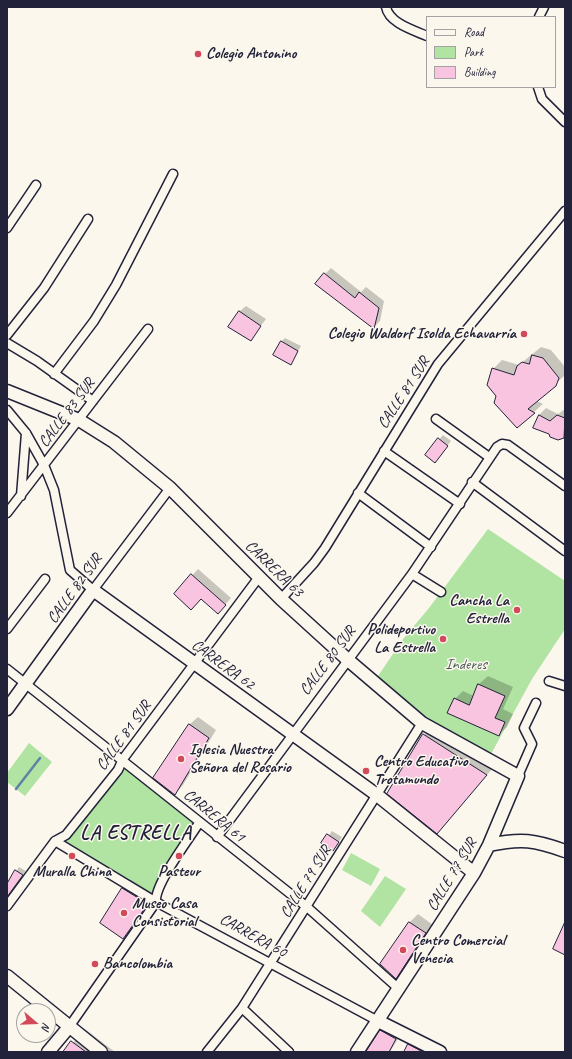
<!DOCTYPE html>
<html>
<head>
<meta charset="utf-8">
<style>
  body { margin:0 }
  #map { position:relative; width:572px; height:1059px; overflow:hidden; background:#fbf7ec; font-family:Caveat,sans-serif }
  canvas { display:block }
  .frame { position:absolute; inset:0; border:8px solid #22223b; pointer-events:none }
  .legend { position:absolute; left:426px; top:16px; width:130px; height:72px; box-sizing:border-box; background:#fbf7ec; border:1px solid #a4a2a5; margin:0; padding:5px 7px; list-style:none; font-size:12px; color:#22223b }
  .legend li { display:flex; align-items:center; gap:8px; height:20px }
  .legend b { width:20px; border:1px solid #a4a2a5 }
  .north { position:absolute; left:16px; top:1003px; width:40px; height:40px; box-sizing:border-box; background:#fbf7ec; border:1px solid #a4a2a5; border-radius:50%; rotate:109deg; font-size:11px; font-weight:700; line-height:16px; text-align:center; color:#22223b }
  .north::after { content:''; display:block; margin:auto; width:14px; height:18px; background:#d1495b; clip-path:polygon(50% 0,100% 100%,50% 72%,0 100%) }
</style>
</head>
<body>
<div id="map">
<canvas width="572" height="1059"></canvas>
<div class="frame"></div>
<ul class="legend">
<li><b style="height:5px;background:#fbf7ec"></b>Road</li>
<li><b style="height:11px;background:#b1e3a3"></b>Park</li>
<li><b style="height:11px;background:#f9c4df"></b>Building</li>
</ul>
<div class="north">N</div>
</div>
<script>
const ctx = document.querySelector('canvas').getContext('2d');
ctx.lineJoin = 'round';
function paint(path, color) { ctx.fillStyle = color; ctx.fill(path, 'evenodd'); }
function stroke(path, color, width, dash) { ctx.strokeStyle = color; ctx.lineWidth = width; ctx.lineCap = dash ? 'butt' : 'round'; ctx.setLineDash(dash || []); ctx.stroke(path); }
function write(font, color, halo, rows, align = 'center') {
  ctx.font = font + ' Caveat,sans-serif'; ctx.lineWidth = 3; ctx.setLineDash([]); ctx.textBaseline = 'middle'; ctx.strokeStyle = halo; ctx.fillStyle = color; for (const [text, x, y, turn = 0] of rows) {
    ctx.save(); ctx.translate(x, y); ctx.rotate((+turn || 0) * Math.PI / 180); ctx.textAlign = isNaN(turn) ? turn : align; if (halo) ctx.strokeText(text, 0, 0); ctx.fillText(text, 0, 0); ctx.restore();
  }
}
paint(new Path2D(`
  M488,529l77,52v48l-33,50 -42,77 -64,-39 -50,-38 27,-40 26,-31z
  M29,743l23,19 -27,34 -18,-14v-9z
  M123,759l76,64 -39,61 -4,18 -101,-61 11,-6z
  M351,853l29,16 -9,17 -29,-16z
  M385,876l21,13 -26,38 -19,-16z`), '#b1e3a3');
paint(new Path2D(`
  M331,268l30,24 5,-5 18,14 -4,20 -6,6 -49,-53z
  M246,306l20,13 -16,21 -11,-28z
  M285,338l16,8 -10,17 -10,-21z
  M541,347l10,3 14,17 -1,9 -27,25 6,3 -26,23 -19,-31 -5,-27 9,-9 17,5z
  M546,408l12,6 7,-5v26l-2,2 -24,-22z
  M443,435l8,6 -13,17 -12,-3z
  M198,569l33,29 -7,8 -23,-8 -26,-4z
  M488,676l25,11 -10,22 10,5 -6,13 -9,8 -43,-36 8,-8 11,5 5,-12z
  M198,717l18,13 -33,55 -8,9 14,-69z
  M430,729l63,39 -50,58 -19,-91z
  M332,831l10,6 -9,13 -10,-7z
  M19,867l7,4 -19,25v-10z
  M131,880l25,15 -24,35 -9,8 -1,-50z
  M418,914l15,11 -29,44 -8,8 -15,-13 29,-42z
  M387,1025l15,7 -12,20h-23z
  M85,1029l30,23h-50z
  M415,1039l15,13h-25l3,-7z`), '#0003');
stroke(new Path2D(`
  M16,789l24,-31`), '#6083a3', 2.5);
const building = new Path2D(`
  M324,273l31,25 4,-6 20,16 -5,21 -59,-45z
  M239,311l22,15 -10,15 -23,-14z
  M281,341l17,10 -7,14 -18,-10z
  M532,355l11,3 16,20 -3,8 -28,23 7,4 -18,15 -23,-25 2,-7 -9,-11 5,-17 22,7 3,-9 5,-4 7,2z
  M539,415l11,6 7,-6 8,3 -1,20 -6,2 -8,-3 -1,-3 -16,-6z
  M438,438l10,8 -13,17 -10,-8z
  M191,574l35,31 -8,9 -17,-15 -10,11 -17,-16z
  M478,684l27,12 -10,22 10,4 -6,14 -52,-23 7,-15 15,7z
  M189,724l20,14 -34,57 -22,-17z
  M423,734l64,41 -50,59 -50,-40z
  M327,834l12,8 -6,9 -12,-8z
  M15,870l8,5 -16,22v-13z
  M122,888l26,16 -25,35 -23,-16z
  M409,922l17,11 -30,46 -16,-15z
  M565,922v33l-12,-6z
  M380,1030l16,9 -7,13h-23z
  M71,1041l15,11h-23z
  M408,1044l15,8h-19z`);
paint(building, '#f9c4df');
stroke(building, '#22223b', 1);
const street = new Path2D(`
  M386,7c3,16 27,23 41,29
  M539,17l5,-10
  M538,87l4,12 23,23
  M7,228l29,-43
  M7,335l37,-47 44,-69
  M7,343l30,18 56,40
  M54,374l40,-53 22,-36 57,-111
  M7,410l19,23 18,32 10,25 16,80 23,20 77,-102
  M436,419l53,38
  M384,451l76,53
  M472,482l93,69
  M358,493l73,54
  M21,496l5,-63
  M7,513l141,-184
  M412,574l29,18
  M281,599l33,-36 11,-15 113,-184 127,-153
  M7,629l38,-50
  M7,669l300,238 92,82
  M549,681l16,5
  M518,776l14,-32 -8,-16 12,-25
  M217,837l195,-263 85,-127 5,-3 6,1 57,41
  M55,841l101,61 222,119
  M7,906l48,-65 11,-6 52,-65 5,-11 136,-182
  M242,1008l47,44
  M69,1027l87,-125c-2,-17 33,-63 43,-79
  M207,1052l35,-44 180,-285`);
const secondary = new Path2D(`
  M7,391l72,29 35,22 56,46 111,111 67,61 74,63 96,53 -29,69 -15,28 -117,179
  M7,709l86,-119 284,205 97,78
  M489,845c32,-7 46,-5 76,6
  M7,976l94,76
  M378,1021l62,31
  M48,1052l21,-25`);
stroke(street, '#22223b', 11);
stroke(secondary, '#22223b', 15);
stroke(street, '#fbf7ec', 8);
stroke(secondary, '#fbf7ec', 12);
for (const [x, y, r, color] of [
  [198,54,4,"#d1495b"],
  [524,334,4,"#d1495b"],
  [517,610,4,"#d1495b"],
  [443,639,4,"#d1495b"],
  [181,759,4,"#d1495b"],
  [366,771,4,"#d1495b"],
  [72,856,4,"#d1495b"],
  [179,856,4,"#d1495b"],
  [124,913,4,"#d1495b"],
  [403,950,4,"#d1495b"],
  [95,964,4,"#d1495b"]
]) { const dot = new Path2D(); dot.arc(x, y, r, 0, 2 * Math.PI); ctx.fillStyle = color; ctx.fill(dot); stroke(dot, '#fbf7ec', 1.5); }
write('bold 16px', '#22223b', '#fbf7ec', [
  ["Colegio Antonino",206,54],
  ["Colegio Waldorf Isolda Echavarría",516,334,"right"],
  ["Cancha La",509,601,"right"],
  ["Estrella",509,619,"right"],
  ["Polideportivo",435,630,"right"],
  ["La Estrella",435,648,"right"],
  ["Iglesia Nuestra",189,750],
  ["Señora del Rosario",189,768],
  ["Centro Educativo",374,762],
  ["Trotamundo",374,780],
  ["Muralla China",72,872,"center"],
  ["Pasteur",179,872,"center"],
  ["Museo Casa",132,904],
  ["Consistorial",132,922],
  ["Centro Comercial",411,941],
  ["Venecia",411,959],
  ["Bancolombia",103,964]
], 'left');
write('16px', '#22223b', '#fbf7ec', [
  ["CALLE 81 SUR",404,393,-57],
  ["CALLE 83 SUR",67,413,-53],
  ["CARRERA 63",274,569,44],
  ["CALLE 82 SUR",75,589,-54],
  ["CALLE 80 SUR",328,661,-53],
  ["CARRERA 62",223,665,36],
  ["CALLE 81 SUR",124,736,-54],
  ["CARRERA 61",214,816,39],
  ["CALLE 77 SUR",452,875,-59],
  ["CALLE 79 SUR",306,882,-58],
  ["CARRERA 60",253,936,29]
]);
write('16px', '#4d5c5a', '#fbf7ec', [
  ["Inderes",466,665]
]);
ctx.letterSpacing = '1px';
write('bold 20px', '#22223b', '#fbf7ec', [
  ["LA ESTRELLA",136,834]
]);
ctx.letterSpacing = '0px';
</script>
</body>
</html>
